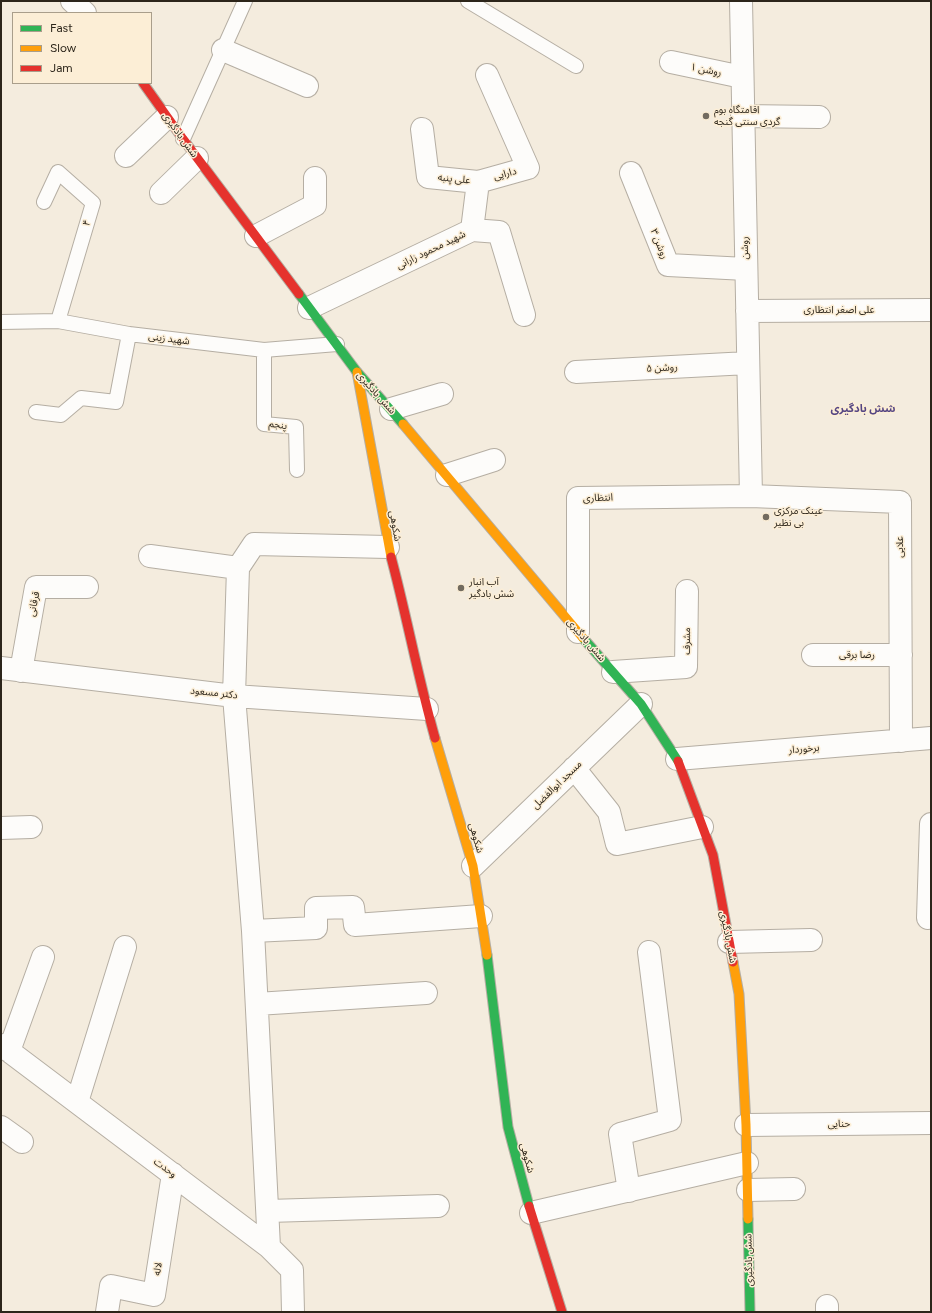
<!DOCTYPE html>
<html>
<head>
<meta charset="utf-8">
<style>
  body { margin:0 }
  #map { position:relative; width:932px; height:1313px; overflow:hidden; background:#f4ecde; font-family:Figtree,sans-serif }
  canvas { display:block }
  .frame { position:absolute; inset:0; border:2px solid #2c251a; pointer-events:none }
  .legend { position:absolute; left:12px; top:12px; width:140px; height:72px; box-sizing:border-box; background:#fceed6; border:1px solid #a99e8b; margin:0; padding:5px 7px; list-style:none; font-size:12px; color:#2c251a }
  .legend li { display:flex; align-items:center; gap:8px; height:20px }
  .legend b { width:20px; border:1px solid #a99e8b }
</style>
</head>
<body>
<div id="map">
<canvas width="932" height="1313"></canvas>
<div class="frame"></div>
<ul class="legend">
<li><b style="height:5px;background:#30b455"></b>Fast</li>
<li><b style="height:5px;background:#ff9f0a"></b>Slow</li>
<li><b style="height:5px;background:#e5322d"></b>Jam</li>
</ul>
</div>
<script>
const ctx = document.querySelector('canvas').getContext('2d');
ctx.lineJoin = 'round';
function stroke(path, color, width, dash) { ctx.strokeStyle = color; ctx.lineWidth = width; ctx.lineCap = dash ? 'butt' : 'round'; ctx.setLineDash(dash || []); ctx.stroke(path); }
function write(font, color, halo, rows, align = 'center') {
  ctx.font = font + ' Figtree,"Noto Sans Arabic",sans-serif'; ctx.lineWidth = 3; ctx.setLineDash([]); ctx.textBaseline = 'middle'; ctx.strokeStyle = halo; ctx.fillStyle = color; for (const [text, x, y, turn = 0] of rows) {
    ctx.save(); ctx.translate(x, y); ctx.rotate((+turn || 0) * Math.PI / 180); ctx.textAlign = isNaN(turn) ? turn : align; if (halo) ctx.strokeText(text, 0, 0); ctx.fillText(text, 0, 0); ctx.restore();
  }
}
const lane = new Path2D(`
  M468,1l108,65
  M183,139l62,-138
  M44,202l14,-30 35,31 -35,118
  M1,322l57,-1 71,13 135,16 73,-6
  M264,350v74l32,3 1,43
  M36,412l25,3 20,-17 35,4 13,-68`);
const street = new Path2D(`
  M72,1l13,12
  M741,1l10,495
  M223,50l84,36
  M671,62l71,15
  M742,116l77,1
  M422,129l6,48 50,5
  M126,156l41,-39
  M631,173l37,92 78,4
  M161,193l36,-35
  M472,230l6,-48 50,-14 -41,-93
  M256,236l59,-31v-27
  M309,308l163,-78 27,2 25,83
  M747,311l184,-1
  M576,372l172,-9
  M391,409l51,-15
  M447,475l47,-15
  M150,556l88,12
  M578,632v-134l173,-2 149,6 1,239
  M813,655h88
  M1,668l233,28 193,13
  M21,671l15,-84h51
  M613,672l73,-5 1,-76
  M677,759l254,-21
  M574,768l35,44 8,32 85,-17
  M1,828l30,-1
  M473,866l168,-162
  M928,918l3,-94
  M253,931l63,-3v-20l37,-1 2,18 126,-9
  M729,942l82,-2
  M257,1004l169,-11
  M1,1045l268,202 23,23 1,42
  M9,1051l34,-94
  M77,1102l48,-155
  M746,1125l185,-2
  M1,1127l21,15
  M748,1190l46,-1
  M629,1191l-9,-57 50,-14 -21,-168
  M268,1211l170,-5
  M531,1213l216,-50
  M269,1247l-16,-316 -19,-235 4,-128 16,-24 134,3
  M107,1312l4,-26 43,9 19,-121
  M827,1312v-6`);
const fast = new Path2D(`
  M299,294l58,78 46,52
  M583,638l58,66 37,57
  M487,955l21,172 21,79
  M748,1219l2,93`);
const slow = new Path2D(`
  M357,372l34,185
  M403,424l180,214
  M435,738l38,128 14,89
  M733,962l6,32 7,131 2,94`);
const jam = new Path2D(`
  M143,83l40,56 116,155
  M391,557c16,60 27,121 44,181
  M678,761l35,94 20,107
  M529,1206l33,106`);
stroke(lane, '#b5aea3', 16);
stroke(street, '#b5aea3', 24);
stroke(fast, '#b5aea3', 11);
stroke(slow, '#b5aea3', 11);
stroke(jam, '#b5aea3', 11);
stroke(lane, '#fdfcfa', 14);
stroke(street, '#fdfcfa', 22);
stroke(fast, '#30b455', 9);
stroke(slow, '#ff9f0a', 9);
stroke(jam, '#e5322d', 9);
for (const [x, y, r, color] of [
  [706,116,4,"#726b5f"],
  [766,517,4,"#726b5f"],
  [461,588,4,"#726b5f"]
]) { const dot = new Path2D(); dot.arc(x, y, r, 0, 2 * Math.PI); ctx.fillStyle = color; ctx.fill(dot); stroke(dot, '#fceed6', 1.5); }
write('10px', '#2c251a', '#fceed6', [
  ["روشن ۱",706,70,11],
  ["شش بادگیری",180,135,54],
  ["دارایی",505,174,-15],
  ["علی پنبه",454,179,6],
  ["۴",87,223,-74],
  ["روشن ۳",659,244,68],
  ["روشن",745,248,-91],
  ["شهید محمود زارانی",431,250,-26],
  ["علی اصغر انتظاری",839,310],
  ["شهید زینی",169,339,7],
  ["روشن ۵",662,368,-3],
  ["شش بادگیری",376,393,48],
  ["پنجم",278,425,9],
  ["انتظاری",598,498,-2],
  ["شکوهی",395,526,80],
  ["علایی",900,547,-90],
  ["قرقانی",34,604,-78],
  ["شش بادگیری",586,640,49],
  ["مشرف",687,641,-89],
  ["رضا برقی",857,655],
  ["دکتر مسعود",214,693,6],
  ["برخوردار",804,749,-5],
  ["مسجد ابوالفضل",557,785,-44],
  ["شکوهی",476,838,74],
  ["شش بادگیری",728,937,79],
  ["حنایی",839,1124,-1],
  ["شکوهی",527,1158,75],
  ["وحدت",165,1168,37],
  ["شش بادگیری",749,1260,-91],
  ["لاله",158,1269,-81]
]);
write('10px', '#2c251a', '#fceed6', [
  ["اقامتگاه بوم",714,110],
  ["گردی سنتی گنجه",714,122],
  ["عینک مرکزی",774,511],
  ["بی نظیر",774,523],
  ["آب انبار",469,582],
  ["شش بادگیر",469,594]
], 'left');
write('bold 11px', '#544583', '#fceed6', [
  ["شش بادگیری",863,409]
]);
</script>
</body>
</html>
